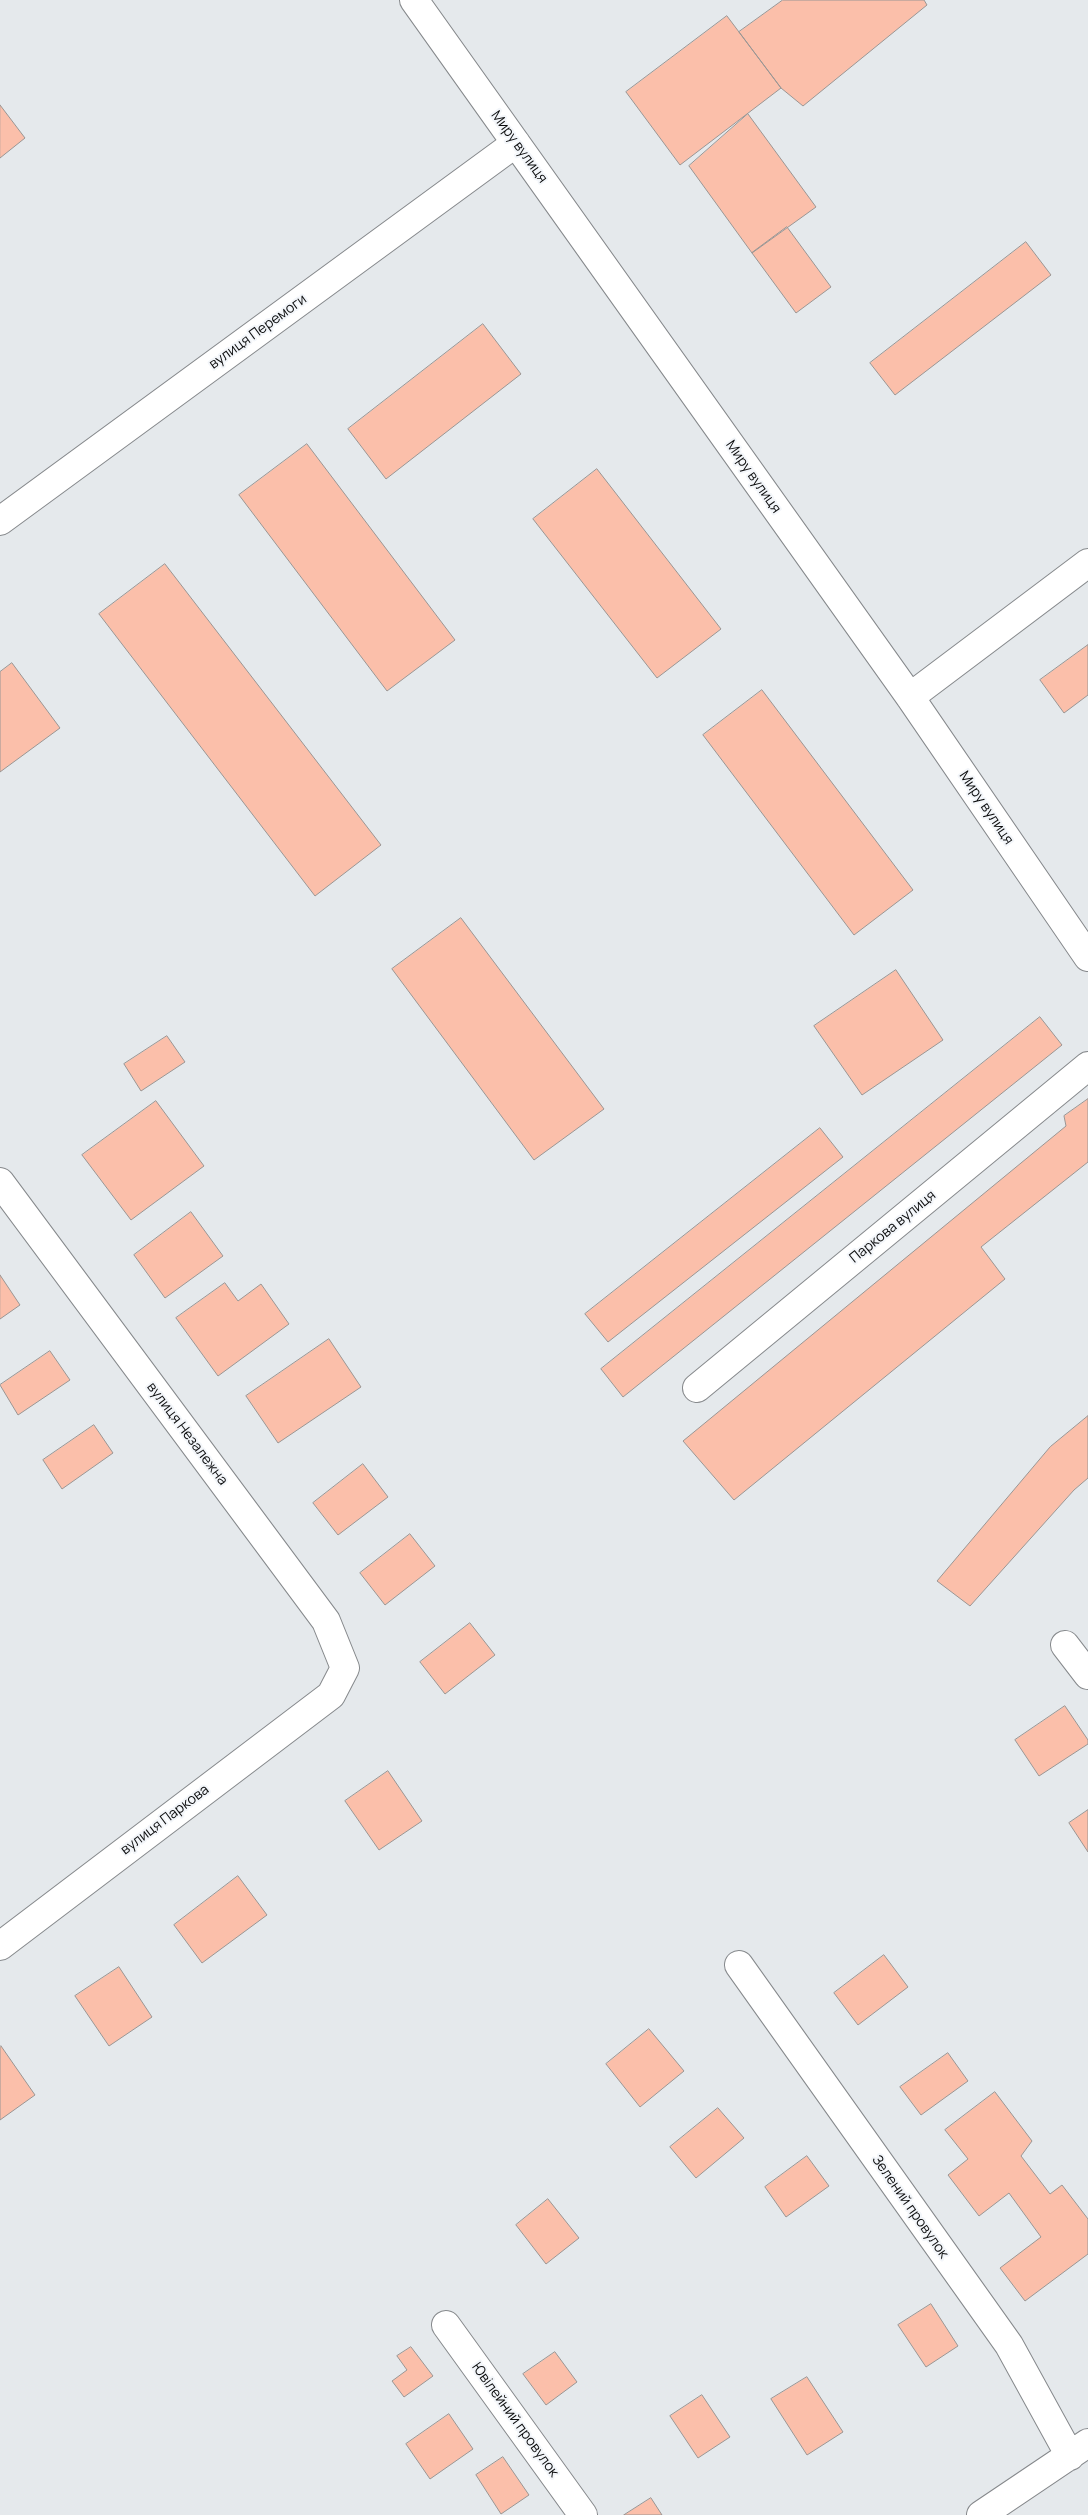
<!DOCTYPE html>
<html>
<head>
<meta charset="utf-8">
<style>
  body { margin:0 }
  canvas { display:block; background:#e5e9ec }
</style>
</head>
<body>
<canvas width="1088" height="2515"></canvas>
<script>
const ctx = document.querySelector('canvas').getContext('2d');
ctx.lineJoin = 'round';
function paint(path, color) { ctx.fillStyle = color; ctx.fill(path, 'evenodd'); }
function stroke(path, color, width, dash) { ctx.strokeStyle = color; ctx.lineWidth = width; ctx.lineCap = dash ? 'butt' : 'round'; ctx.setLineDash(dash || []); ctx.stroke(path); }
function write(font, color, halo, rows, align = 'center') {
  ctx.font = font + ' Manrope,sans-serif'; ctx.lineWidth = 4; ctx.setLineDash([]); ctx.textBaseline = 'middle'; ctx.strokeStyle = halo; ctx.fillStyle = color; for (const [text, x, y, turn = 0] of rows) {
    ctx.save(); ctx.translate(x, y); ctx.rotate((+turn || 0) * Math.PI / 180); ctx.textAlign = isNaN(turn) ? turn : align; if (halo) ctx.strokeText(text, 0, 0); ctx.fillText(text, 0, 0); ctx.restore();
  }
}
const building = new Path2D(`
  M783,0h141l3,5 -124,101 -22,-18 -42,-56z
  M727,16l54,72 -101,77 -54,-73z
  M0,105l25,33 -25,20z
  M748,114l68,93 -64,46 -63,-87z
  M787,227l44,60 -35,26 -44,-60z
  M1026,242l25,33 -156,120 -25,-32z
  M483,324l38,50 -135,105 -38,-50z
  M307,444l148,196 -68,51 -148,-196z
  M597,469l124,160 -64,49 -124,-159z
  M165,564l216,281 -66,51 -216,-282z
  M1088,645v50l-24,18 -24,-33z
  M12,663l48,65 -60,44v-100z
  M762,690l151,200 -59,45 -151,-200z
  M461,918l143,191 -70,51 -142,-191z
  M896,970l47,70 -81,55 -48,-69z
  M1040,1017l22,28 -439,352 -22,-28z
  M167,1036l18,26 -44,29 -17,-27z
  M1088,1099v63l-107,85 24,32 -271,221 -51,-59 383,-315 -2,-10z
  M156,1101l48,65 -73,54 -49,-65z
  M820,1128l23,29 -235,185 -23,-28z
  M191,1212l32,44 -58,42 -31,-43z
  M0,1275l20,30 -20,14z
  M225,1283l13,18 23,-17 28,40 -71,52 -42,-58z
  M329,1339l32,48 -83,56 -32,-47z
  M50,1351l20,29 -52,35 -18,-30z
  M1088,1416v62l-14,12 -104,116 -33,-25 113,-134z
  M94,1425l19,28 -51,36 -19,-29z
  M363,1464l25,33 -50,38 -25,-32z
  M410,1534l25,32 -50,39 -25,-32z
  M470,1623l25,32 -50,39 -25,-32z
  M1065,1706l23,34v4l-49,32 -24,-36z
  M388,1771l34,50 -43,29 -34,-49z
  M1088,1810v42l-19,-29z
  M238,1876l29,39 -65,48 -28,-38z
  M884,1955l24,32 -50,38 -24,-32z
  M119,1967l33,50 -43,29 -34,-50z
  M649,2029l35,42 -44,36 -34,-43z
  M1,2046l34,49 -35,25v-73z
  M948,2053l20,28 -47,34 -21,-28z
  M995,2092l37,49 -11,15 29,38 12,-9 26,34v35l-63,47 -25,-33 41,-31 -32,-44 -30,23 -31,-41 20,-16 -23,-29z
  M718,2108l26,30 -48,40 -26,-31z
  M807,2156l22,30 -43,31 -21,-30z
  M548,2199l31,39 -33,26 -30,-39z
  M931,2304l27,42 -32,21 -28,-42z
  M411,2347l22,29 -29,21 -12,-16 15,-11 -10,-14z
  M555,2352l22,30 -31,23 -23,-31z
  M807,2377l36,55 -36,23 -36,-56z
  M702,2395l28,42 -32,21 -28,-42z
  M449,2414l24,35 -43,30 -24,-35z
  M503,2457l26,38 -28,19 -25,-39z
  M651,2498l11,17h-38z`);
paint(building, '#fbbfaa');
stroke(building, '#9a9694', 1);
const minor = new Path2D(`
  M414,0l496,697 178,260
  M0,521l516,-378
  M910,697l178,-134
  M0,1182l326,439 19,47 -14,27 -331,251
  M697,1388l391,-322
  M1065,1645l23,30
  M739,1965l270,380 61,111
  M446,2325l137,190
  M981,2515l107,-72`);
stroke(minor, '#86898c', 30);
stroke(minor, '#fff', 28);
write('14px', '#0a0b0c', '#f3f6fa', [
  ["Миру вулиця",519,147,54],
  ["вулиця Перемоги",258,332,-36],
  ["Миру вулиця",753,477,55],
  ["Миру вулиця",986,808,56],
  ["Паркова вулиця",893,1227,-39],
  ["вулиця Незалежна",187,1434,53],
  ["вулиця Паркова",165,1820,-37],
  ["Зелений провулок",910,2207,55],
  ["Ювілейний провулок",515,2420,54]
]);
</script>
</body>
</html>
